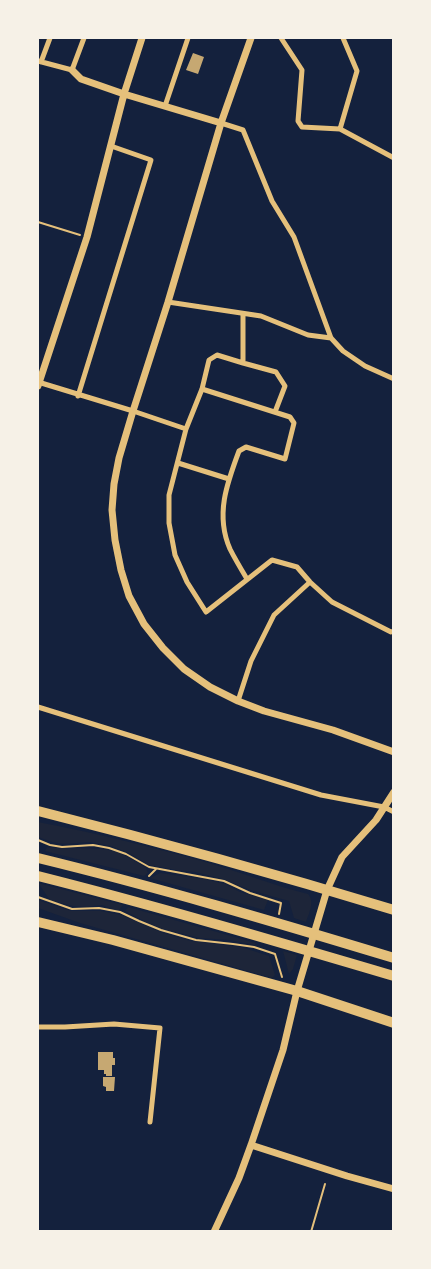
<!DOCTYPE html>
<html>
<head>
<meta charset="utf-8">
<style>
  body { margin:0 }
  #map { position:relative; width:431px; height:1269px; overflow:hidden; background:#14213d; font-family:Rubik,sans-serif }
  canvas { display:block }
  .frame { position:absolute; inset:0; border:39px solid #f6f1e7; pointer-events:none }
</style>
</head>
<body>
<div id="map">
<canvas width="431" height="1269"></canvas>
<div class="frame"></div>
</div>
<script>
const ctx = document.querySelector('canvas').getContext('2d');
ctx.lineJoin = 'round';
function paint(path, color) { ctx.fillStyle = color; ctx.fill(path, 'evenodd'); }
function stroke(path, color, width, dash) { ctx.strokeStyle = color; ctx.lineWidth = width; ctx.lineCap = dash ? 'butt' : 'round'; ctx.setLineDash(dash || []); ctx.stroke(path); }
paint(new Path2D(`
  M38,822c57,11 115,25 171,41 34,10 66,23 99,31 7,8 1,19 -2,28l-12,-4 -5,-17 -36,-10 -30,-12 -28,-7 -19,-2 -27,-5 -20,-12 -18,-7 -21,-4 -26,2 -12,-2 -14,-5z
  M47,847c24,4 51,-3 75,7 8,4 16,9 24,14l2,5 -4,3 -99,-25z
  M160,873l44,6 21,5 15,8 28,8 -4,10 -114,-32z
  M38,883l85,22 -3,4 -2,2 -16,-6 -16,2 -13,-1 -23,-6z
  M38,900l33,11h30l20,4 42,18 28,8 50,6 28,9 6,19 -3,3 -192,-55 -42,-15z
  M128,907l128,36 -1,2 -26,-5 -29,-2 -37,-9 -17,-7 -21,-11z
  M283,951l14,4 -4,14 -4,5z`), '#1d2539');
paint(new Path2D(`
  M193,53l11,4 -6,17 -12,-4z
  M98,1052h15v6h2v7h-3v11h-6v-2h-2v-4h-6z
  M103,1077h12l-1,14h-8v-4l-3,-1z`), '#c6a872');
stroke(new Path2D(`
  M38,222l42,13
  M38,840l12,5 12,2 31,-2 16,3 17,6 23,13 75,14 26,12 31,10 -2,11
  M149,876l7,-7
  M38,897l34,12 27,-1 21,4 19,9 22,9 35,10 37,4 21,3 21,7 7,23
  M311,1232l14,-48`), '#e5c07b', 2);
stroke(new Path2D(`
  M281,38l21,32 -4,51 4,6 38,2 54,29
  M38,61l34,9 12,-32
  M41,62l9,-24
  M165,106l23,-68
  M221,123l22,7 29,71 22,36 37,101 12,13 22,15 29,13
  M340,129l17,-58 -14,-33
  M168,302l93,14 47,19 23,3
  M243,314v49l33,9 9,14 -10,26
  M243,363l-26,-8 -8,5 -7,29 -16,40 -17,66v28l6,32 12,27 19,30 66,-52 25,7 13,15 22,20 59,30 3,-1
  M38,382l95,29 53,18
  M202,389l88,28 4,6 -9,36 -39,-12 -7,4c-12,32 -24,64 -9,98 5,10 11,20 17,30
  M78,396l73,-236 -40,-14
  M178,463l51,16
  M238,701l13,-40 23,-46 36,-33
  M38,707l283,88 63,12 10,5
  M38,1027h27l49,-3 46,4 -10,94`), '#e5c07b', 5);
stroke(new Path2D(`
  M251,38l-30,85 -53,179 -35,109 -14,47 -5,26 -2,26 3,30 6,30 8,26 15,28 19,24 21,21 26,18 28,14 26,10 69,19 61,22
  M72,70l9,9 43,15 97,29
  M38,386l49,-149 37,-143 18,-56
  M251,1145l96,31 47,13
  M214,1232l25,-54 12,-33 32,-95 14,-59 30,-101 15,-33 34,-37 18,-28`), '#e5c07b', 7);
stroke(new Path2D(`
  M38,811c119,30 238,63 356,99
  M38,922l75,18 184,51 97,32`), '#e5c07b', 10);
stroke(new Path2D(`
  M38,858c119,29 237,64 356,100
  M38,876c119,30 237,65 356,100`), '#e5c07b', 10);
</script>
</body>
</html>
